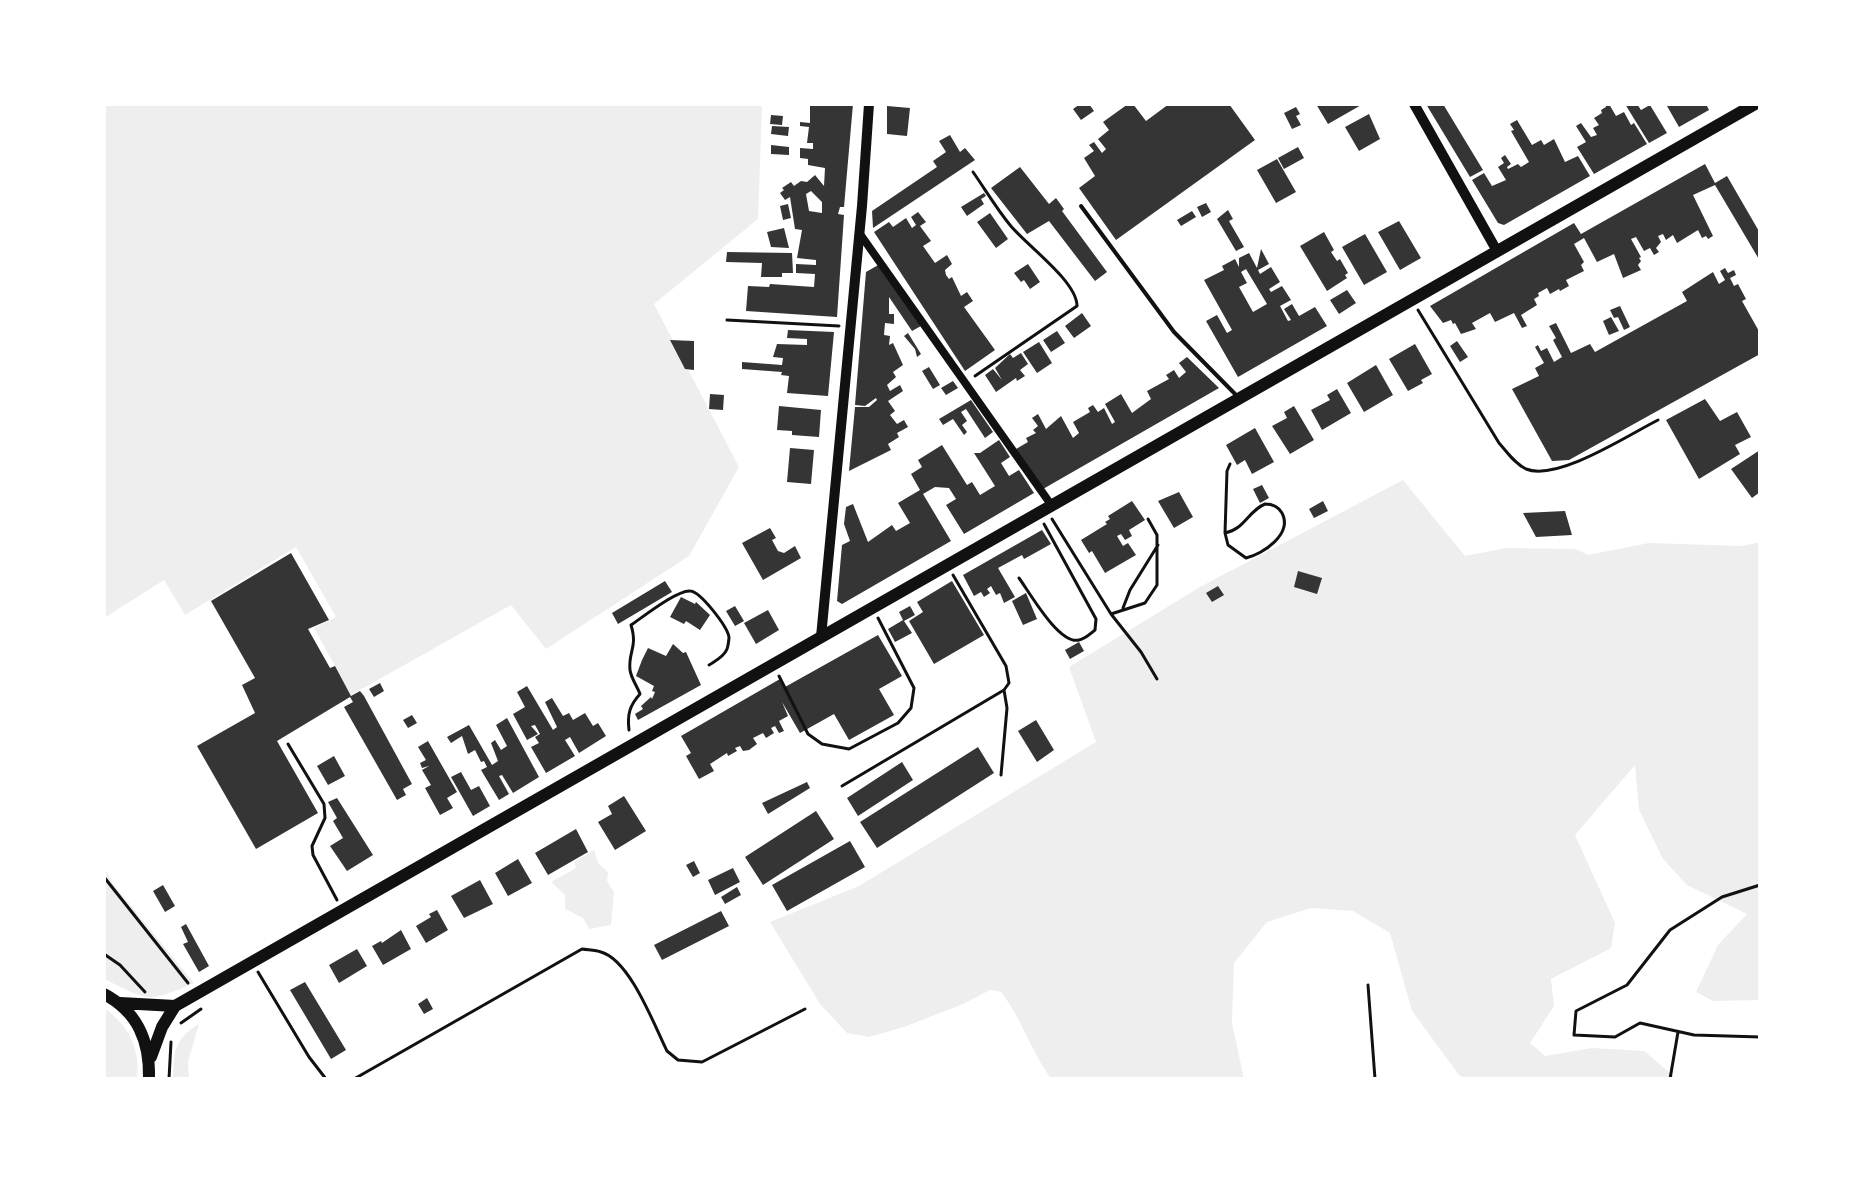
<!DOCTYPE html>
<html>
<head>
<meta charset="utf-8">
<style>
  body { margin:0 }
  #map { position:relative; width:1864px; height:1183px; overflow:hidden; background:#fff; font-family:"Varela Round",sans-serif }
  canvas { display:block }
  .frame { position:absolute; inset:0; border:106px solid #fff; pointer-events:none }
</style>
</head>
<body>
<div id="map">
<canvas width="1864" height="1183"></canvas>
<div class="frame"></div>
</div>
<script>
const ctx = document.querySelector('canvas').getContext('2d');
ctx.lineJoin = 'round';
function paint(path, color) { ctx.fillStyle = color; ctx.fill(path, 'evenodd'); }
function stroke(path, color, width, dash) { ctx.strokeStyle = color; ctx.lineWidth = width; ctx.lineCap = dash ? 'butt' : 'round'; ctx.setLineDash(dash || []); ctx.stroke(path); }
paint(new Path2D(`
  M104,104h658l-4,115 -104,85 85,163 -50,89 -143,93 -35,-44 -160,90 -37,-67 22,-11 -40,-70 -111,68 -21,-35 -60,38z
  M1403,480l62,76 41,-8 70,1 12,6 61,-12 94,3 17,-4v458l-47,1 -17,-9 22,-47 29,-31 -60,-29 -24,-26 -24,-49 -4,-45 -60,70 40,88 -4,25 -60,31 3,27 -24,37 15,13 47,-8 52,3 33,28h-211l-7,-4 -47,-64 -22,-78 -37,-22 -42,-3 -44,14 -33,41 -2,60 12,56h-193c-20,-28 -29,-60 -50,-87l-11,-2 -27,14 -59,23 -35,10 -22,-4 -27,-29 -50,-82 89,-36 237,-144 -27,-75 131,-80z
  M594,850l4,13 10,9 -1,9 7,11 -3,33 -22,4 -6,-11 -18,-9v-14l-14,-13 25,-14 -2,-6z
  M104,867l10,18 80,98c-47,21 -46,17 -90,-4z
  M104,1008c24,16 37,42 33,71h-33z
  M199,1024l-11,38 1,17h-16c1,-28 1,-40 26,-55z`), '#eee');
paint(new Path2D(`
  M810,104h43l-9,103h-4l-2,7 6,1 -7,102 -91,-6 2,-25 21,1 1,-3 44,3 1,-13 -19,-1v-9l20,1v-5l-19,-2 5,-28 -7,-1 -5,-32 -5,3 -5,-7 4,-3 -2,-2 9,-6 3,4 7,-5 6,1 8,-7 9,11 1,-18 -17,-3v-6l-8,-1v-10l13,1v-6h-6l2,-16 -9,-1v-4l10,1zM811,191l11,11v11l-13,-2 -3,-17z
  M1080,104h9l5,7 -13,9 -8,-11z
  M1128,104h5l13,17 23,-17h60l26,36 -139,100 -37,-52 16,-12 -11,-18 10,-7 -5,-6 5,-3 8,11 4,-4 -8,-10 11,-9 -6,-8z
  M1316,104h47l-35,20z
  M1426,104h17l40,66 -13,7z
  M1605,104h4l7,12 8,-4 7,13 3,-2 13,21 -53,30 -17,-27 9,-5 -10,-16 5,-3 10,14 6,-2 -4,-7 6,-3 -5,-7 8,-5 -1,-3 5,-3z
  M1625,104h12l4,6 9,-5 17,28 -18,10z
  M1671,104h35l3,6 -30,17 -12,-21z
  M887,106l23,2 -3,28 -20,-2z
  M1296,107l4,7 -4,2 5,9 -9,4 -8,-16z
  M1369,114l11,25 -21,12 -14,-24z
  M771,115l12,1 -1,9 -12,-1z
  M1517,120l15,25 9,-5 3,5 10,-6 11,23 13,-6 12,20 -86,49 -6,-2 -26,-43 12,-7 8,13 14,-6 -8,-13 6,-4 -3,-5 4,-3 6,9 -4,3 1,2 10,-5 3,3 8,-5 -18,-31 3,-1 -4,-6z
  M772,126l17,1 -1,9 -17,-2z
  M950,135l10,17 5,-4 10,12 -102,68 -1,-17 65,-44 -4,-6 13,-9 -7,-11z
  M771,145l18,2v8l-18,-1z
  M1298,147l6,11 -20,11 -6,-11z
  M1277,159l19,33 -20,11 -19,-33z
  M1705,164l10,19 12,-7 33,57v28l-45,-76 -22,10 20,41 -5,3 -2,-3 -4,2 -4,-8 -21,13 -4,-8 -7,5 -3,-6 -5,2 3,6 -5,6 3,4 -5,3 -4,-7 -6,3 -8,-14 -5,2 10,18 -2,1 2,3 -3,4 3,5 -18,8 -9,-24 -17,8 -13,-24 -10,6 10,18 -3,3 3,6 -18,9 3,6 -9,5 -1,-2 -9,5 -3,-6 -9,5 1,3 -5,3 3,6 -16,10 6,11 -5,2 -8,-15 -19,9 -5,-9 -18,10 4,6 -15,5 -6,-11 -2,1 -2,-4 -8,3 -13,-17 144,-83 7,11z
  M1020,167l29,37 7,-6 8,11 -2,2 45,61 -12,9 -46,-60 -22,13 -36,-46z
  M984,193l2,3 -5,3 3,5 -17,12 -6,-9z
  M1206,203l5,9 -9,5 -5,-10z
  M788,204l3,14 -8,2 -3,-14z
  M1228,210l5,9 -4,2 15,26 -8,4 -19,-32z
  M1192,211l4,6 -15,9 -4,-6z
  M918,212l8,10 -6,4 11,15 -8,5 12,17 12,-8 5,9 -7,6 1,5 3,4 3,-2 9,19 6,-4 6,9 -9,6 31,43 -30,21 -91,-139 15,-10 4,5 13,-9 6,10 4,-3 -5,-8z
  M990,213l18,26 -12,9 -19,-26z
  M1399,221l22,37 -21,12 -22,-38z
  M784,228l5,20 -18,-1 -4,-15z
  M1324,232l10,18 -3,2 6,9 3,-2 8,14 -3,2 2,3 -20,13 -27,-45z
  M1365,234l22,38 -23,13 -22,-38z
  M1261,249l8,15 -11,6 2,4 11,-7 9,15 -11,7 2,3 11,-6 9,14 -11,6 8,15 3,-1 -7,-11 8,-5 7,12 16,-9 12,19 -89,51 -32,-56 11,-6 10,18 5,-3 -28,-50 20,-10 -2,-4 13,-7 4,8v-9l10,-5 8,15zM1246,269l21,35 -14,8 -14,-25 8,-4 -6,-11z
  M727,252l65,1 1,20h-11v4h-21l1,-14 -36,-1z
  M880,264l41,62 -9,5 -23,-34v17h5v10l-9,-1 -1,12 6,1 -1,9 4,-2 10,22 -10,7 3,5 -9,8 3,6 10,-6 3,6 -15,10 7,10 -5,4 7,9 7,-4 4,7 -11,6 2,4 -11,7 3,6 -42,21 6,-64h14l8,-7 -1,-2 -11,8 -10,-1 11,-133z
  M1028,264l12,18 -10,7 -6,-9 -3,2 -7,-9z
  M1725,268l3,5 6,-3 2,5 -6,3 4,8 4,-2 8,15 -4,2 18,32v21l-191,106 -17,1 -40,-72 27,-13 -4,-8 9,-5 -9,-16 3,-2 3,6 6,-3 7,14 8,-5 -9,-17 3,-2 -7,-12 7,-3 15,30 19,-9 5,8 92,-51 -5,-9 31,-20 6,12 6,-4 -5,-9z
  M1347,290l9,13 -17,11 -9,-14z
  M1620,306l10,21 -6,3 -6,-13 -4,1 -4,-8z
  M1082,313l9,13 -17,12 -9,-12z
  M1611,317l8,14 -10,4 -6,-14z
  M788,330l46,2 -6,64 -41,-3 2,-17 -8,-1 1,-3 -40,-3v-7l40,3 1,-7 -10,-1 4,-13 30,1v-6l-20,-1z
  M1057,331l8,12 -14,9 -8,-12z
  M908,333l13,21 -4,3 -2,-8 -11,-13z
  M670,340l24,1v29l-9,-1z
  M1457,341l11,16 -8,5 -10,-16z
  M1039,342l13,21 -15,10 -14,-21z
  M1415,344l17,30 -11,6 2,3 -15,8 -19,-32z
  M1021,353l7,11 -8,6 5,6 -8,5 -1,-3 -20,14 -11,-17 8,-6 9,11 -7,-12 15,-14 3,4z
  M1187,357l32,31 -176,101 -27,-40 12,-7 -2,-4 10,-5 -3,-3 5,-4 -6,-8 6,-4 8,15 15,-13 12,22 6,-5 -6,-11 17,-10 -2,-4 5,-3 5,7 6,-4 8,16 3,-2 -10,-18 16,-10 11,19 19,-14 -4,-8 22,-12 -3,-4 8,-5 5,8 7,-6 -7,-9z
  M1376,365l17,30 -29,17 -17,-29z
  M929,367l11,18 -7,4 -11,-18z
  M953,381l5,7 -12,7 -5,-7z
  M1337,389l14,24 -29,17 -11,-20 19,-10 -3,-5z
  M710,394l14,1 -1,15 -14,-1z
  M1705,399l15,22 17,-9 14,25 -16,8 5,9 -41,25 -33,-59z
  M971,400l22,32 -8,6 -19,-29 -5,3 6,9 -5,4 5,7 -3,3 -11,-16 -10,6 -4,-6z
  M779,406l42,4 -2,27 -27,-2v-4l-15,-1z
  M1294,406l20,34 -24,14 -18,-28 15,-8 -3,-6z
  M1255,428l19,34 -22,12 -7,-14 -8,5 -11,-20z
  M999,440l11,17 -9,6 8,13 10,-6 15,23 -70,41 -18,-29 10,-6 -7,-11 -14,-1 -12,7 28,47 -109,63 -5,-3 5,-56 8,-4 -6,-17 2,-17 7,-3 15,38 24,-17 4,6 14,-8 -12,-20 22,-13 -9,-16 11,-7 -4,-7 24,-15 25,40 5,-3 8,13 15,-9 -21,-33h6z
  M790,448l24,2 -3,34 -24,-2z
  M1760,450v42l-8,6 -21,-29z
  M1262,485l7,13 -9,5 -7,-14z
  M1179,492l14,25 -19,11 -16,-27z
  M1132,501l13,19 -16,10 3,6 -7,4 -4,-6 -4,2 6,10 5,-3 8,12 -31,18 -13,-22 -3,2 -8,-13 26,-16 -2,-2 5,-3 -2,-3z
  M1323,501l5,10 -14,7 -5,-9z
  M1565,511l7,24 -36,2 -13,-24z
  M770,528l6,10 -4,2 6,11 6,2 11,-7 6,12 -38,22 -21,-37z
  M1042,530l9,14 -27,15 -2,-4 -24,13 17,29 -11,6 -4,-10 -4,2 -5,-9 -4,3 3,4 -6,4 -3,-5 -7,4 -11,-21z
  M291,553l38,67 -21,9 22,39 5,-2 16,30 9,-5 4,5 48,88 -9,5 3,6 -9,5 -53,-93 9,-5 -3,-5 -73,44 41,72 -62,36 -59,-103 58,-33 -13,-28 13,-7 -44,-77z
  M1298,571l24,7 -5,16 -23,-7z
  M665,581l7,11 -54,32 -6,-11z
  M952,581l32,54 -50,29 -25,-43 14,-9 -6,-10z
  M1218,586l6,9 -12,7 -6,-9z
  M1026,593l11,26 -14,6 -11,-24z
  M681,597l14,7 1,-2 14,13 -10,15 -14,-9 -2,3 -14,-7z
  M735,606l9,15 -9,5 -9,-15z
  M910,606l5,9 -11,6 8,12 -17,9 -7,-13 15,-9 -4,-8z
  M768,610l11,20 -23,14 -12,-21z
  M878,635l24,41 -23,13 15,26 -45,25 -15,-26 -34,19 -18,-31 6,14 -9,5 5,10 -5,2 -4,-7 -4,2 3,5 -8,5 -3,-5 -10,5 4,6 -8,6 -6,1 -3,-5 -5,2 2,3 -9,5 -1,-3 -17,11 4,7 -15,8 -13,-23 5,-3 -10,-17 99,-57 5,8z
  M1079,642l5,9 -14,8 -5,-9z
  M673,644l10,9 3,-1 15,33 -63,35 -3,-6 8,-5 -2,-3 10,-9 1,2 3,-7 -3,-1 2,-5 -18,-10 6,-16 6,-12 18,8z
  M380,683l4,8 -10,6 -5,-8z
  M527,686l26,44 4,-3 -12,-25 7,-4 11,18 6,-3 4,7 12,-7 8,13 5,-3 8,13 -27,17 -9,-16 -5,3 10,16 -29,17 -15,-26 8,-4 -4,-6 5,-3 -5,-9 -4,1 7,8 -11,6 -14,-26 12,-7 -8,-15z
  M412,715l5,8 -9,5 -5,-8z
  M507,718l32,59 -26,16 -11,-18 -3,1 10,18 -10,6 -18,-30 6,-3 -3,-6 -3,1 -6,-12 -7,4 -6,-18 -11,7 -4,-6 22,-12 23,40 6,-4 -7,-18 4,-3 6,10 6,-4 -11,-21z
  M1036,720l18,30 -17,12 -19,-31z
  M428,741l29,51 -10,6 6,10 -13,7 -15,-27 6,-3 -9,-15 7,-4 -7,2 -2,-5 6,-3 -8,-13z
  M978,747l16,26 -117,75 -17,-26z
  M334,756l11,20 -17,9 -11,-19z
  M902,762l11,18 -55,36 -11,-18z
  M461,772l10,18 8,-4 11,20 -17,10 -22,-39z
  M807,782l3,6 -42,26 -6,-11z
  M624,796l22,35 -31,19 -17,-28 14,-8 -4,-8z
  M337,798l36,57 -26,16 -17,-25 13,-8 -10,-17 4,-3 -9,-16z
  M816,811l18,28 -71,46 -18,-28z
  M576,829l12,23 -40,23 -13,-22z
  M850,841l15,26 -78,44 -15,-26z
  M518,859l14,24 -24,13 -13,-23z
  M694,861l6,12 -7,4 -7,-12z
  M733,868l7,14 -25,13 -7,-15z
  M480,880l13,24 -29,14 -13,-22z
  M163,885l12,21 -10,6 -12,-21z
  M737,887l4,8 -16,9 -4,-7z
  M437,910l11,20 -22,13 -10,-17 15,-9 -2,-3z
  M721,911l8,15 -67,34 -8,-15z
  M186,924l23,42 -10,6 -16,-28 5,-2 -7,-15z
  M401,930l10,19 -28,16 -11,-19 9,-5 1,2z
  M357,949l10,17 -28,17 -10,-18z
  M305,982l41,68 -15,9 -41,-69z
  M427,998l6,11 -9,5 -6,-10z`), '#353535');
stroke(new Path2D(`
  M973,172c12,17 23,36 37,53 16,20 67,56 67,81l-102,70
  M1418,310l81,133c8,9 16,21 27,26 31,13 104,-35 132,-49
  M727,320l112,6
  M1052,519l59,95 34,-11 12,-18v-50l-9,-16
  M1225,533c20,-4 23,-22 40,-29 7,0 13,2 17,9 11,21 -19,41 -36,45l-18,-13 -3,-12 2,-62 3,-7
  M1019,578c11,15 40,67 60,62 6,-1 11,-6 16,-10l1,-11 -52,-95
  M1123,608l7,-18 28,-45
  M1111,614l30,38 16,27
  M779,676l29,58 14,10 27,5 49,-26 13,-15 3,-20 -36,-70
  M629,730c-2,-16 1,-25 11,-36 -3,-8 -9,-16 -10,-24 -2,-19 8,-22 1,-45 12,-8 46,-35 59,-34 10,0 37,35 39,46 0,2 -1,10 -2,12 -3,8 -12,12 -18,16
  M288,744l36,60 1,14 -13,28 1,9 24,45
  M1001,775l6,-67 -3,-18
  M842,786l162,-96 5,-7 -3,-17 -53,-91
  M104,877l84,106
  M1760,885l-38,12 -52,33 -43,55 -51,26 -2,24 41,2 25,-14 54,12 66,2
  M104,954l16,11 25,27
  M258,972l51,85 17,22
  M1368,985l7,94
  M181,1023l20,-14
  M169,1079l2,-37
  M354,1079l228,-130c6,1 14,1 19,3 29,8 53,73 66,99l11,9 24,2 103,-53
  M1670,1079l8,-47`), '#111', 3);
stroke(new Path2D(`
  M1081,206l93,126 64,65`), '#111', 4);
stroke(new Path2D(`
  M860,234l192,272`), '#111', 8);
stroke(new Path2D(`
  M1414,104l83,147
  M821,637l41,-431 7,-102`), '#111', 10);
stroke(new Path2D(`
  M104,994c34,18 46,47 45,85
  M120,1003l55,3 1580,-902
  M151,1057l11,-30 13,-21`), '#111', 12);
</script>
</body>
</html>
